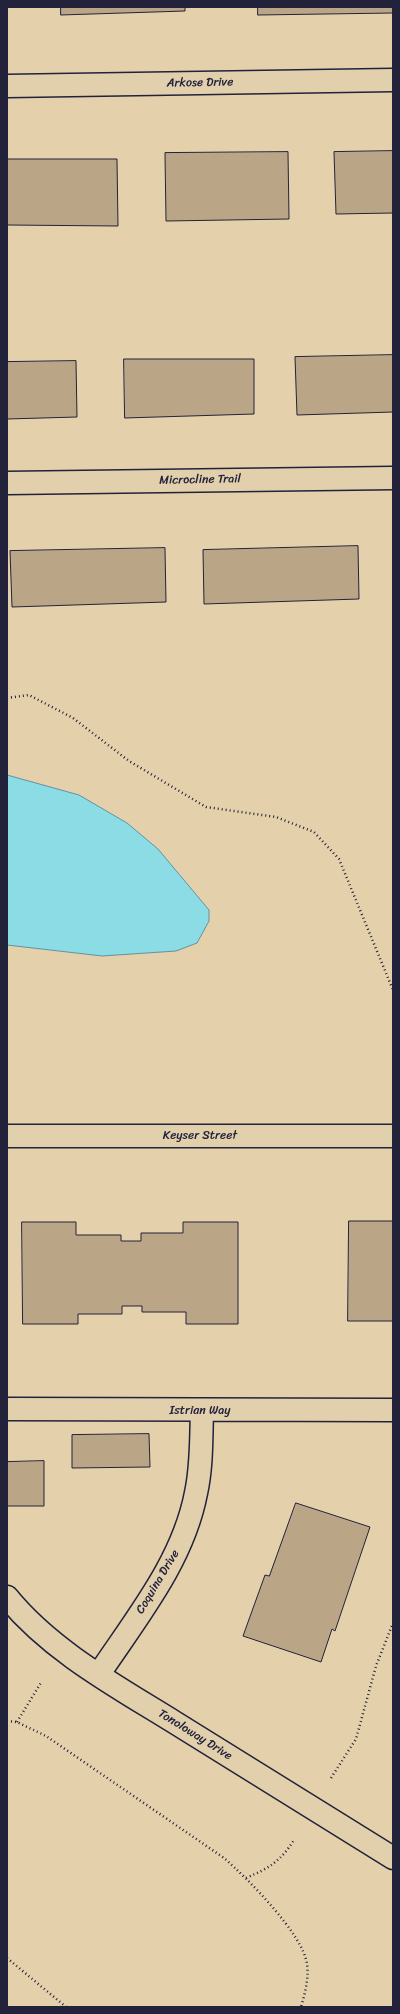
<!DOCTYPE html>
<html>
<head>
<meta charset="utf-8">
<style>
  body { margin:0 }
  #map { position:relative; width:400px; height:2014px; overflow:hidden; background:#e4d0aa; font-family:Sriracha,sans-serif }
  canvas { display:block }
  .frame { position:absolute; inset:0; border:8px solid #22223b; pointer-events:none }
</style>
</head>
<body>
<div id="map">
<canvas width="400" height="2014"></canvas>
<div class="frame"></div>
</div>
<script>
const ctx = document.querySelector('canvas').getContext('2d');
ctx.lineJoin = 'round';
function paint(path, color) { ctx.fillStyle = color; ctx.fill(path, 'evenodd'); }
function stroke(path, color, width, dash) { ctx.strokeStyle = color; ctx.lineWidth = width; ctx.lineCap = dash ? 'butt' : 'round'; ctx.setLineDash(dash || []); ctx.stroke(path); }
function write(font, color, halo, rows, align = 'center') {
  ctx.font = font + ' Sriracha,sans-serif'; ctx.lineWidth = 3.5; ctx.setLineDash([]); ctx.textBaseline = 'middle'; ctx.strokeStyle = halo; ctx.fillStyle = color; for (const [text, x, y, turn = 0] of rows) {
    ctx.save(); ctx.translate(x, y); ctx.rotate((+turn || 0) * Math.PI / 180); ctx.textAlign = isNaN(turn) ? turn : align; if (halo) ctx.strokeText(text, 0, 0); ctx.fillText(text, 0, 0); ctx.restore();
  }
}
const water = new Path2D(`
  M7,775l72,20 48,28 31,26 51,61v11l-12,22 -21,8 -74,5 -95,-11z`);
paint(water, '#8bdce5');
stroke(water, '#6192a1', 1);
const building = new Path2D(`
  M61,7h124v4l-124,4z
  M258,7h135v6l-135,2z
  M393,151v62l-57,1 -2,-62z
  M288,152l1,67 -123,2 -1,-68z
  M7,159h110l1,67 -111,-1z
  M393,355v57l-96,3 -2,-58z
  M124,359h130v55l-129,4z
  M76,361l1,56 -70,2v-57z
  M358,546l1,53 -155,5 -1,-54z
  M165,548l1,54 -154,5 -2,-56z
  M349,1221h44v100h-45z
  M22,1222h54v13h45v6h20v-8h42v-11h55v102h-52v-12h-44v-6h-20v8h-44v10h-55z
  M149,1434l1,33 -78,1v-33z
  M44,1461v45h-37v-44z
  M296,1503l74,24 -35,104 -3,-2 -11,33 -78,-26 22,-61 4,1z`);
paint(building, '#baa687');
stroke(building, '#22223b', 1);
const minor = new Path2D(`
  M7,86l386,-6
  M7,483l386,-5
  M7,1136h386
  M7,1409l386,1
  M7,1597c44,54 109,89 167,125 73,46 146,91 219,136
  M99,1674c38,-57 84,-113 97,-181 6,-27 5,-55 6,-82`);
stroke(minor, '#22223b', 25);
stroke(new Path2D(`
  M7,698l22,-3 44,23 56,43 77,46 70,10 38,15 25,27 54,131
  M7,1721l10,1 29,14 178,122c23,20 79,76 83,106 2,15 -2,29 -6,43
  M17,1722l25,-41
  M331,1778l25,-39 20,-73 17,-43
  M246,1878c23,-10 34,-16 48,-38
  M7,1958l59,49`), '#22223b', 2.5, [1, 3]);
stroke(minor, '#e2d0ad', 22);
write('12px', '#22223b', '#e2d0ad', [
  ["Arkose Drive",200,83,-1],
  ["Microcline Trail",200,480,-1],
  ["Keyser Street",200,1136],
  ["Istrian Way",200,1411],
  ["Coquina Drive",158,1582,-59],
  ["Tonoloway Drive",195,1735,32]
]);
</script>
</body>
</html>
